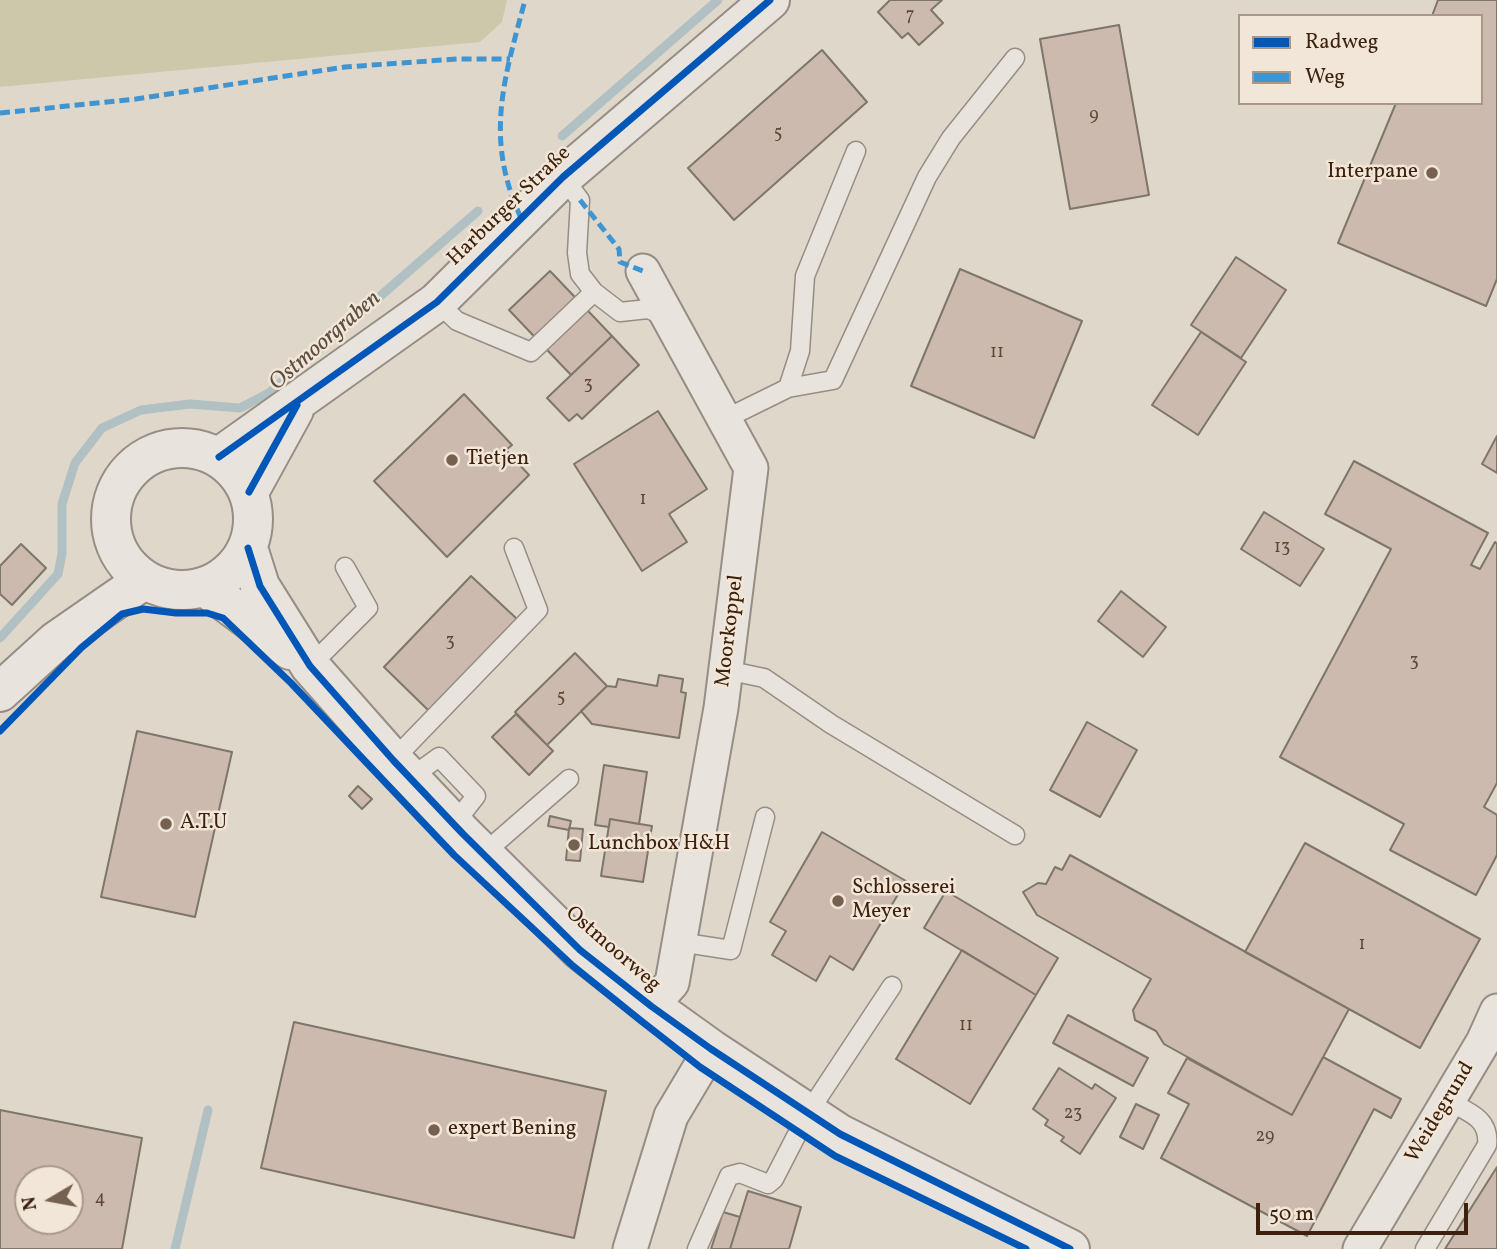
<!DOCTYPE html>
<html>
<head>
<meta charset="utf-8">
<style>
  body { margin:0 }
  #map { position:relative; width:1497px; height:1249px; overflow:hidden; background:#e0d7cb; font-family:Vollkorn,serif }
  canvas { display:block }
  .legend { position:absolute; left:1238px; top:14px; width:245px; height:91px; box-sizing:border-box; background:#f1e6d7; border:2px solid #a99787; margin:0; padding:9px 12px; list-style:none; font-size:21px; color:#3d210e }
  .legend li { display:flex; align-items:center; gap:14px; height:35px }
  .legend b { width:35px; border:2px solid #a99787 }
  .north { position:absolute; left:14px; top:1165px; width:70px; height:70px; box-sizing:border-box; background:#f1e6d7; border:2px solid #a99787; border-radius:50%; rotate:260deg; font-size:19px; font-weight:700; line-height:28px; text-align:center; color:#3d210e }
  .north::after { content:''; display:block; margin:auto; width:24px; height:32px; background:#766150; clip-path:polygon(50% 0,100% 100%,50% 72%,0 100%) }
  .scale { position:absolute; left:1256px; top:1203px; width:212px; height:32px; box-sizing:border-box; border:4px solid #3d210e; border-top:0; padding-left:9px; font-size:21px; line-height:24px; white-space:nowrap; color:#3d210e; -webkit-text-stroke:5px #f1e6d7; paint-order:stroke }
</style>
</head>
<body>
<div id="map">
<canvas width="1497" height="1249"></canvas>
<ul class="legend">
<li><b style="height:9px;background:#0057b8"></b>Radweg</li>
<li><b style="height:9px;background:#3f95d2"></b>Weg</li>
</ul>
<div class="north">N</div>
<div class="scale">50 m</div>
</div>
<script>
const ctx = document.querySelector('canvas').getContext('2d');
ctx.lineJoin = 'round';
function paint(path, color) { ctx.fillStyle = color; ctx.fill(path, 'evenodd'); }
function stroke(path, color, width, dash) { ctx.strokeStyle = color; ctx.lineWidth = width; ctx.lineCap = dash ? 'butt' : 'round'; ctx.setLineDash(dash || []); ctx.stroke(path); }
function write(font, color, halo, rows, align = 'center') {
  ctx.font = font + ' Vollkorn,serif'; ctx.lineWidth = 5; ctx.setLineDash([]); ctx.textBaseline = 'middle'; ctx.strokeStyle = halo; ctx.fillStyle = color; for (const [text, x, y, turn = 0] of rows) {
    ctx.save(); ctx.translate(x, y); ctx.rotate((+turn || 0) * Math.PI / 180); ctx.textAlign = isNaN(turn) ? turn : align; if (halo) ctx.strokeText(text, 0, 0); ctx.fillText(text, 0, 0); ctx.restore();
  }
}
paint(new Path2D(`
  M0,0h507l-5,22 -22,20 -480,45z`), '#ccc9aa');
stroke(new Path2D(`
  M562,136l156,-136
  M0,638l58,-64 4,-20v-50l13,-41 27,-35 39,-18 49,-6 50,4 29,-15 209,-182
  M175,1249l33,-139`), '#b1c0c3', 9);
const building = new Path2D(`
  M890,0h52l-11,10 12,13 -24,22 -11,-12 -6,5 -24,-26z
  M1438,0h59v279l-11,27 -148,-63 58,-140h85v-87h-49z
  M1119,25l30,170 -79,14 -30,-170z
  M822,50l45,52 -133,118 -46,-52z
  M1236,257l50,33 -45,68 -50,-33z
  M960,269l122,52 -48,117 -123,-52z
  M550,271l62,65 -41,39 -62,-65z
  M1201,332l45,30 -48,73 -46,-30z
  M612,336l27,29 -57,54 -5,-5 -8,7 -22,-23z
  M464,394l48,51 -6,5 23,25 -82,82 -73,-76z
  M658,411l49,78 -38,25 18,28 -45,29 -68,-107z
  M1497,436v37l-15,-9z
  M1354,461l134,72 -17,32 9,4 15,-27 2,2v239l-13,24 13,8v40l-21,40 -86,-45 14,-26 -124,-67 111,-208 -66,-35z
  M1264,512l60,37 -24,37 -59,-37z
  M21,544l25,24 -34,37 -12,-11v-28z
  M471,576l46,43 -88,92 -45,-44z
  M1121,591l45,36 -23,30 -45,-36z
  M575,653l32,33 -60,59 -32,-33z
  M659,675l24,4 -2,13 5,1 -7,45 -87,-14 -11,-13 26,-25 9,1 2,-8 39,7z
  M516,714l37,37 -24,24 -37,-38z
  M1087,722l50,28 -37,67 -50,-27z
  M137,731l95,21 -37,165 -94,-20z
  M604,765l43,7 -8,52 -29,-5 -1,8 -14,-2z
  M358,786l14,13 -10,10 -13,-13z
  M550,816l21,5 -2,9 -21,-4z
  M610,819l42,7 -9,56 -42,-6z
  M569,828l14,1 -3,32 -14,-1z
  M822,832l84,49 -53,89 -23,-14 -14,25 -44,-26 14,-24 -16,-9z
  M1305,843l175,96 -60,109 -175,-96z
  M1070,855l279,154 -57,106 -128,-71 -8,-13 -21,-11 -2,-10 18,-31 -114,-64 -14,-23 15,-9 8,1 9,-17 7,3z
  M946,891l112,67 -22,37 -112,-67z
  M962,950l74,45 -66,109 -74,-45z
  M1068,1015l80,43 -15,28 -80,-43z
  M294,1022l312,69 -32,147 -313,-70z
  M1323,1057l78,42 -10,19 -17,-9 -67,127 -146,-78 28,-54 -21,-11 19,-35 105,57z
  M1059,1068l33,21 3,-5 21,14 -36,56 -19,-13 3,-4 -19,-12 3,-5 -15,-11z
  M1136,1104l23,11 -16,34 -23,-12z
  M0,1110l142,28 -20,111h-122zM28,1179h42v42h-42z
  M1497,1167v82h-52z
  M748,1191l53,16 -12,42h-59z
  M723,1212l17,5 -10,32h-19z`);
paint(building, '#ccbaae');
stroke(building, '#7e756b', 2);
const service = new Path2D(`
  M594,292l26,20 28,-3 18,7
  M437,302l20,19 74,31 63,-60 -14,-18 -3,-21 3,-53 -17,-23
  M788,388l45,-8 94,-203 24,-39 64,-80
  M725,419l63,-31 12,-37 5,-75 51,-125
  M310,666l58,-58 -23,-41
  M726,670l38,8 67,46 184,111
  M393,760l145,-150 -24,-62
  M410,778l29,-21 37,39 -22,28
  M483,854l86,-75
  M679,942l52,8 34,-133
  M697,1249l32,-73 11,-3 28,11 6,-5 34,-66 84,-127
  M1425,1249l62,-104c3,-27 -19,-33 -39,-44`);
const minor = new Path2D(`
  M643,271l108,197 -30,240 -49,275 -21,23
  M630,1249l41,-133 40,-67
  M1360,1249l123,-207 14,-31`);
const tertiary = new Path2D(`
  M111 519a71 71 0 1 1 142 0a71 71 0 1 1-142 0Z
  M219,457l218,-155 126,-125 207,-177
  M249,492l45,-82
  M248,548l12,38 50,80 83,94 70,74 117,116 71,56 60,43 129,85 230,115
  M205,587l85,63
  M0,692l56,-51 88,-61`);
stroke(service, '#968d84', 21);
stroke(minor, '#968d84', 37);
stroke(tertiary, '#968d84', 42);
stroke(service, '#e8e3dc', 18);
stroke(minor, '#e8e3dc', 33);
stroke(tertiary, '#e8e3dc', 38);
stroke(new Path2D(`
  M0,113l136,-14 209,-32 112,-8h53
  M580,200l39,49 1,13 23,9
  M521,218c-37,-80 -17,-138 4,-218`), '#3f95d2', 5, [10, 5]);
stroke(new Path2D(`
  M219,457l218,-155 126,-125 207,-177
  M249,492l48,-87
  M248,548l12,38 50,80 83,94 70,74 117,116 71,56 60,43 129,85 230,115
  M0,731l81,-83 41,-34 21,-5 33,4h31l16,5 68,65 163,172 119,111 67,54 60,47 135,89 191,93`), '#0057b8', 7);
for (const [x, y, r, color] of [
  [1432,173,7,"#766150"],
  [452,460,7,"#766150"],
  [166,824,7,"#766150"],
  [574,845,7,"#766150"],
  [838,901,7,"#766150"],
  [434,1130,7,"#766150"]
]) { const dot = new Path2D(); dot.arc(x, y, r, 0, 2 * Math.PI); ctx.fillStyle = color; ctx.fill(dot); stroke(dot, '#f1e6d7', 2.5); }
write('18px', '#614736', null, [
  ["7",910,17],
  ["9",1094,117],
  ["5",778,135],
  ["11",997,354],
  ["3",588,386],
  ["1",643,501],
  ["13",1282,549],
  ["3",450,643],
  ["3",1414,663],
  ["5",561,699],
  ["1",1362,946],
  ["11",966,1027],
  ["23",1073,1115],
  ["29",1265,1138],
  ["4",100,1200]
]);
write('21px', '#3d210e', '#f1e6d7', [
  ["Interpane",1418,173,"right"],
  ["Tietjen",466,460],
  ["A.T.U",180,824],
  ["Lunchbox H&H",588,845],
  ["Schlosserei",852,889],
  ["Meyer",852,913],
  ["expert Bening",448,1130]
], 'left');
write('21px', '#3d210e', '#f1e6d7', [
  ["Harburger Straße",510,207,-44],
  ["Moorkoppel",731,631,-83],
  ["Ostmoorweg",612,950,41],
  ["Weidegrund",1441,1113,-59]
]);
write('italic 23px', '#5a4e43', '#f1e6d7', [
  ["Ostmoorgraben",326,342,-41]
]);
</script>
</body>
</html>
